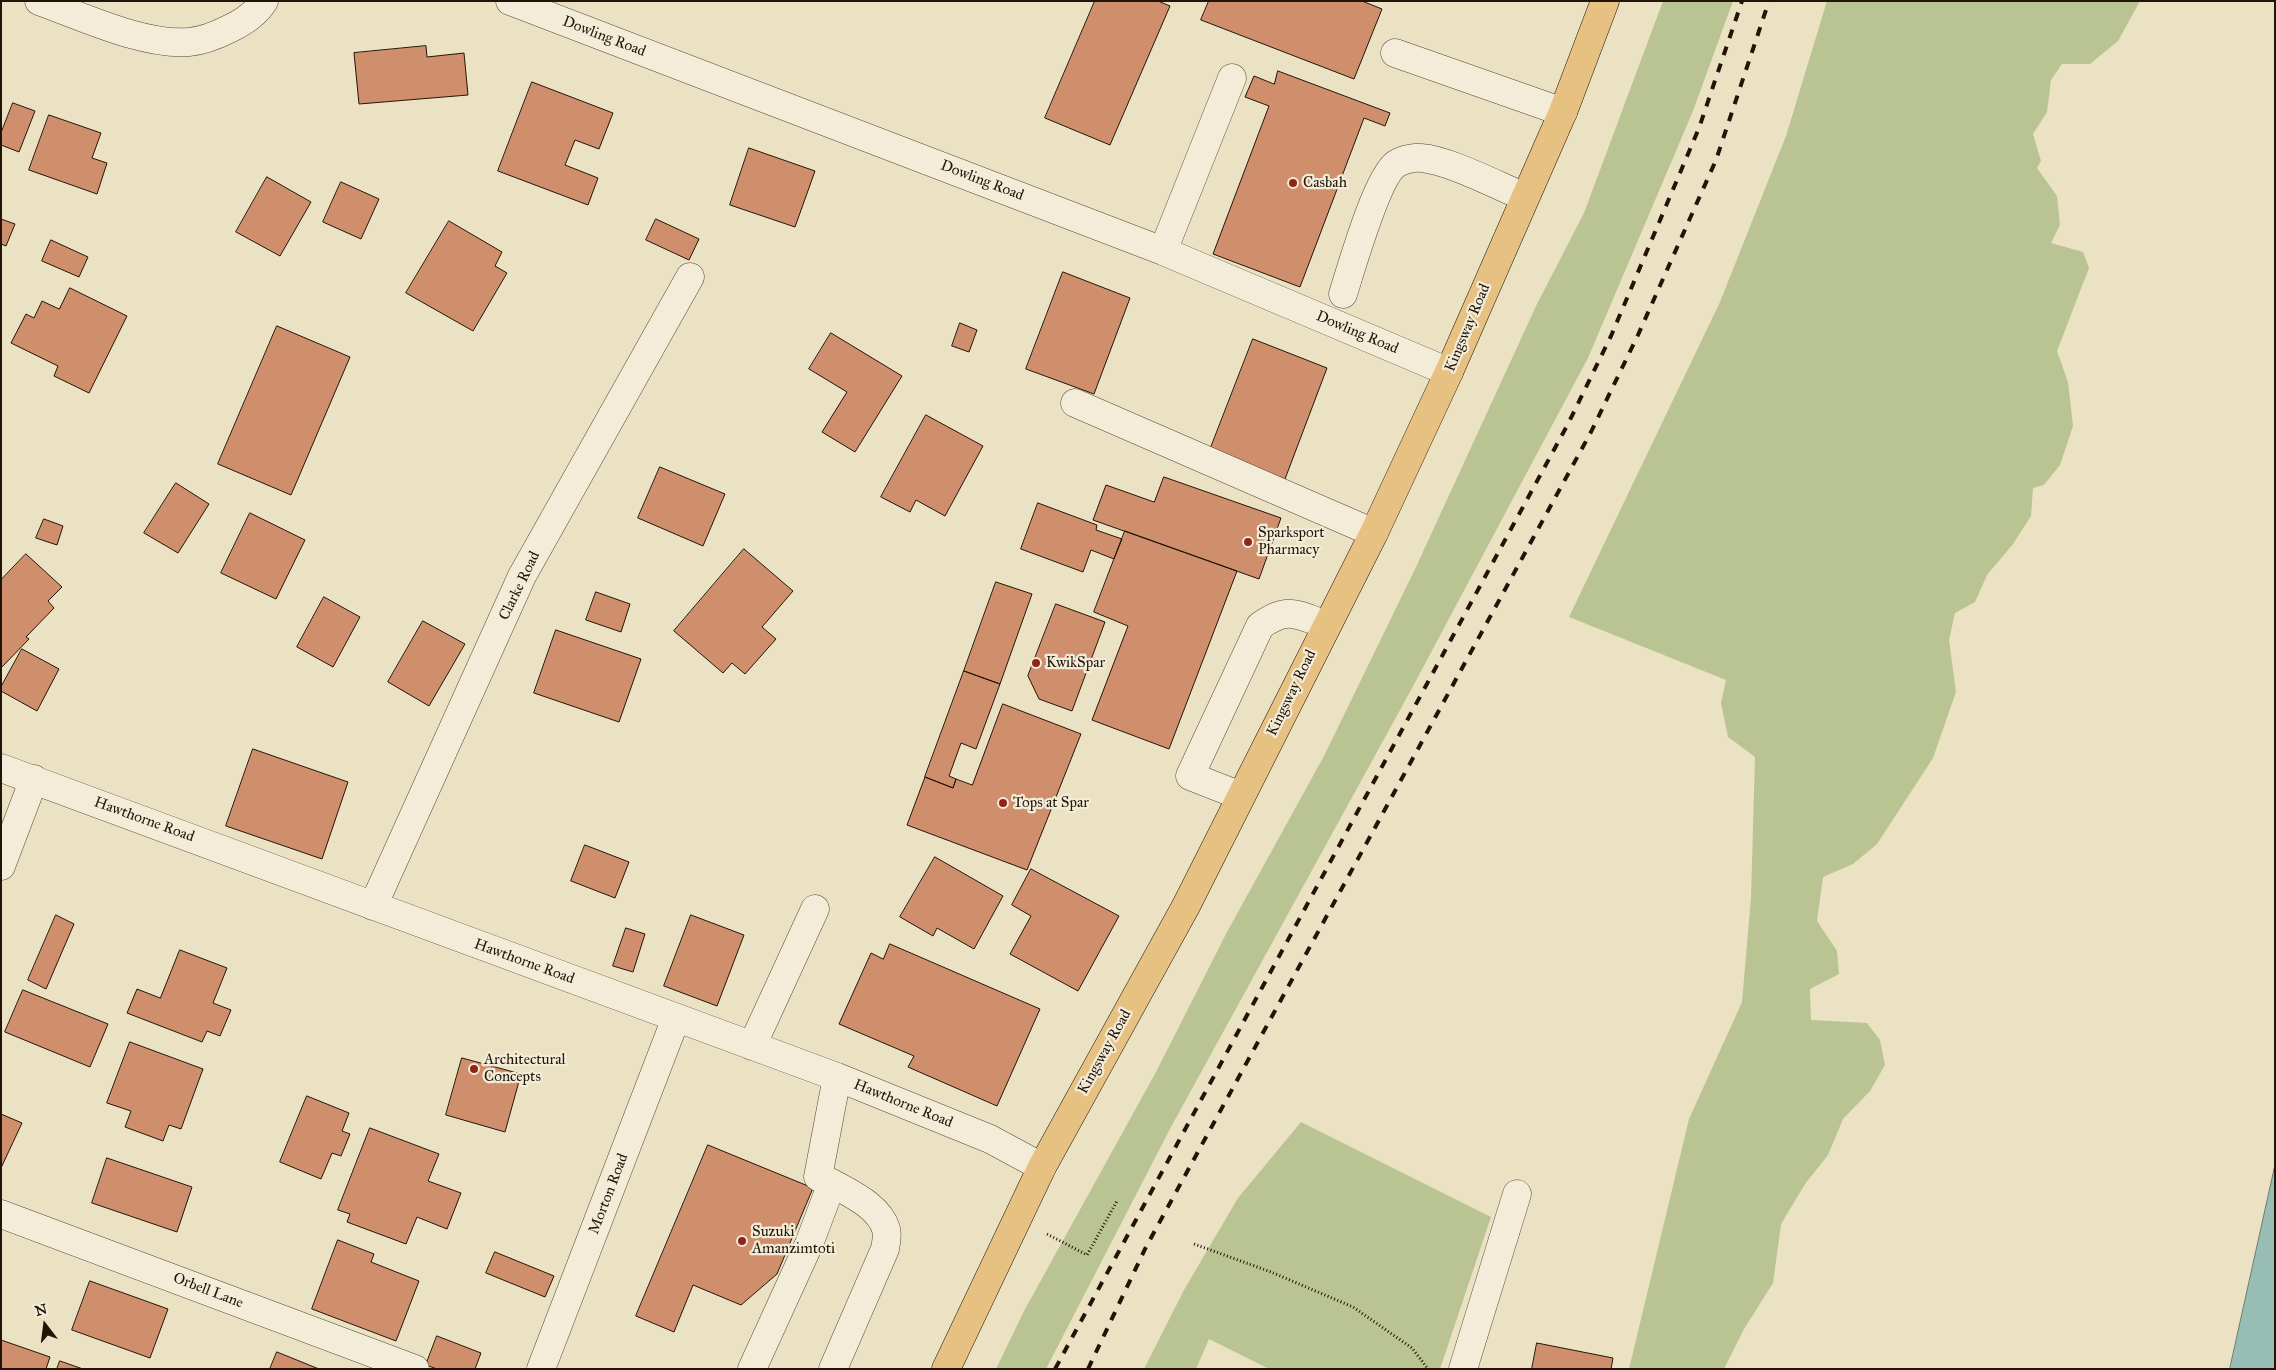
<!DOCTYPE html>
<html>
<head>
<meta charset="utf-8">
<style>
  body { margin:0 }
  #map { position:relative; width:2276px; height:1370px; overflow:hidden; background:#ebe2c4; font-family:"IM FELL Great Primer",serif }
  canvas { display:block }
  .frame { position:absolute; inset:0; border:2px solid #231408; pointer-events:none }
  .north { position:absolute; left:20px; top:1300px; width:50px; height:50px; -webkit-text-stroke:4px #f2ecd9; paint-order:stroke; rotate:345deg; font-size:14px; font-weight:700; line-height:20px; text-align:center; color:#231408 }
  .north::after { content:''; display:block; margin:auto; width:18px; height:22px; background:#231408; clip-path:polygon(50% 0,100% 100%,50% 72%,0 100%) }
</style>
</head>
<body>
<div id="map">
<canvas width="2276" height="1370"></canvas>
<div class="frame"></div>
<div class="north">N</div>
</div>
<script>
const ctx = document.querySelector('canvas').getContext('2d');
ctx.lineJoin = 'round';
function paint(path, color) { ctx.fillStyle = color; ctx.fill(path, 'evenodd'); }
function stroke(path, color, width, dash) { ctx.strokeStyle = color; ctx.lineWidth = width; ctx.lineCap = dash ? 'butt' : 'round'; ctx.setLineDash(dash || []); ctx.stroke(path); }
function write(font, color, halo, rows, align = 'center') {
  ctx.font = font + ' "IM FELL Great Primer",serif'; ctx.lineWidth = 4.5; ctx.setLineDash([]); ctx.textBaseline = 'middle'; ctx.strokeStyle = halo; ctx.fillStyle = color; for (const [text, x, y, turn = 0] of rows) {
    ctx.save(); ctx.translate(x, y); ctx.rotate((+turn || 0) * Math.PI / 180); ctx.textAlign = isNaN(turn) ? turn : align; if (halo) ctx.strokeText(text, 0, 0); ctx.fillText(text, 0, 0); ctx.restore();
  }
}
paint(new Path2D(`
  M1663,1h70l-40,110 -105,247 -177,332 -240,437 -125,242h-50l28,-58 132,-239 71,-140 97,-176 92,-189 121,-263 47,-91z
  M1827,1h313l-22,40 -28,23h-28l-11,16 -4,32 -14,22 8,27 -4,7 20,28 3,29 -9,18 32,9 6,16 -32,83 11,31 5,44 -13,39 -16,20 -11,3 -2,28 -18,28 -26,31 -12,27 -20,11 -6,27 7,52 -23,66 -56,86 -24,20 -30,13 -6,44 20,30 2,23 -29,15 1,31 56,3 13,17 5,25 -15,26 -27,28 -15,36 -23,29 -24,40 -8,59 -29,46 -20,40h-95l60,-250 53,-117 9,-104 4,-141 -27,-20 -7,-34 5,-23 -157,-63 151,-315 66,-166z
  M1301,1122l190,95 -51,152h-171l-60,-30 -13,30h-52l40,-79 54,-92z`), '#bac392');
const water = new Path2D(`
  M2275,1165v204h-45z`);
paint(water, '#98bdb5');
stroke(water, '#697970', 1);
const building = new Path2D(`
  M1095,1h63l12,5 -60,139 -65,-27z
  M1209,1h153l20,8 -28,70 -153,-59z
  M426,46l1,11 37,-4 4,42 -109,9 -5,-51z
  M1278,71l112,42 -5,13 -21,-8 -64,169 -87,-33 56,-148 -24,-9 9,-21 20,8z
  M532,82l81,31 -14,36 -24,-9 -10,25 33,13 -10,27 -90,-34z
  M13,103l22,8 -16,41 -18,-7v-12z
  M49,115l52,18 -9,25 15,5 -10,31 -68,-24z
  M749,148l66,23 -20,56 -65,-22z
  M267,177l44,25 -31,54 -44,-24z
  M341,182l38,17 -18,40 -38,-17z
  M1,219l14,5 -9,22 -5,-2z
  M656,219l43,20 -10,21 -43,-20z
  M449,221l53,31 -7,14 12,7 -34,58 -67,-38z
  M51,240l37,17 -9,20 -37,-16z
  M1063,272l67,26 -36,96 -68,-25z
  M70,288l57,28 -38,77 -35,-17 4,-10 -47,-23 15,-29 8,4 8,-17 17,8z
  M960,323l17,7 -8,22 -17,-6z
  M277,326l73,31 -59,138 -73,-31z
  M831,333l71,43 -47,76 -33,-20 25,-40 -38,-23z
  M1253,339l74,29 -42,111 -75,-29z
  M926,415l57,31 -38,70 -29,-16 -6,12 -29,-15z
  M660,467l65,27 -22,52 -65,-28z
  M1164,477l117,41 -22,61 -166,-59 13,-35 48,17z
  M176,483l33,21 -31,49 -34,-20z
  M1038,503l59,22 -1,5 26,9 -8,20 -23,-9 -8,22 -62,-23z
  M250,513l55,27 -29,59 -55,-26z
  M44,519l19,7 -6,19 -21,-7z
  M1125,531l112,40 -68,178 -77,-29 36,-94 -34,-14z
  M744,549l49,42 -31,36 14,12 -31,35 -13,-11 -9,10 -49,-42z
  M26,554l36,33 -14,14 6,7 -28,29 3,2 -28,29v-88z
  M996,582l36,12 -32,90 -36,-13z
  M596,592l34,12 -9,28 -35,-12z
  M324,597l36,20 -27,50 -36,-20z
  M1056,604l49,18 -33,89 -33,-12 -11,-23z
  M423,621l42,23 -36,62 -41,-24z
  M556,630l85,29 -22,63 -85,-29z
  M22,649l37,20 -22,42 -36,-20v-4z
  M964,671l36,13 -24,65 -15,-6 -12,33 7,3 -3,9 -28,-11z
  M1003,704l78,30 -54,136 -120,-45 18,-48 28,11 3,-9 16,6z
  M253,749l95,33 -26,77 -96,-33z
  M585,845l44,17 -14,36 -44,-17z
  M935,857l68,39 -29,53 -37,-21 -4,8 -33,-19z
  M1031,869l88,47 -41,75 -68,-37 21,-38 -19,-11z
  M56,915l18,9 -28,65 -18,-9z
  M691,915l53,20 -27,71 -53,-20z
  M626,928l19,6 -12,38 -20,-6z
  M890,944l150,65 -43,97 -89,-39 6,-11 -75,-32 32,-71 12,6z
  M180,950l47,18 -14,35 18,7 -11,26 -13,-5 -5,11 -75,-29 10,-24 23,9z
  M23,990l85,34 -18,43 -85,-35z
  M130,1042l73,27 -22,60 -12,-4 -6,16 -38,-14 6,-16 -24,-8z
  M462,1058l59,16 -16,58 -59,-17z
  M307,1096l42,17 -7,18 8,3 -9,22 -9,-3 -11,26 -41,-17z
  M1,1114l21,9 -21,45z
  M370,1128l69,26 -11,27 33,12 -14,36 -30,-12 -11,27 -59,-22 3,-8 -12,-4z
  M708,1145l105,43 -36,86 -36,31 -48,-20 -19,47 -38,-16z
  M107,1158l85,29 -15,45 -85,-29z
  M338,1240l36,14 -3,8 48,19 -23,60 -84,-32z
  M495,1252l59,24 -9,21 -59,-24z
  M90,1281l78,28 -18,49 -78,-28z
  M437,1336l44,17 -6,16h-38l-11,-4z
  M1,1340l49,17 -4,12h-45z
  M1537,1343l76,15 -2,11h-79z
  M277,1352l42,17h-49z
  M60,1361l23,8h-26z`);
paint(building, '#d08f6c');
stroke(building, '#231408', 1);
const minor = new Path2D(`
  M39,1c42,15 105,45 150,41 13,-1 28,-7 40,-13 13,-6 27,-15 35,-28
  M510,1l653,250 286,121
  M1395,53l168,59
  M1163,251l69,-173
  M1343,294c8,-25 34,-117 53,-130 6,-4 18,-7 25,-6 28,2 77,28 104,39
  M1075,403l299,130
  M1,768l836,309 153,62 52,28
  M1241,796l-51,-20 70,-150c27,-20 37,-12 66,-1
  M1,866l33,-87
  M373,906l149,-330 168,-299
  M752,1046l63,-137
  M832,1183c19,11 47,23 54,46 2,6 0,14 -1,20l-52,120
  M1,1214l414,155
  M541,1369l135,-351
  M752,1369l57,-125 23,-61 -14,-6 19,-100
  M1463,1369l54,-175`);
const major = new Path2D(`
  M946,1369l96,-202 144,-261 188,-373 75,-161 114,-260 42,-111`);
stroke(minor, '#554837', 29);
stroke(major, '#231408', 29);
stroke(new Path2D(`
  M1047,1234l40,21 30,-54
  M1194,1244l77,28 82,35 59,41 16,21`), '#231408', 3, [1, 2.5]);
stroke(minor, '#f2ecd9', 28);
stroke(major, '#e6c182', 28);
stroke(new Path2D(`
  M1055,1369l513,-945 43,-88 88,-208 43,-127
  M1088,1369l58,-122 445,-815 47,-97 78,-175 53,-159`), '#231408', 4, [9, 9]);
for (const [x, y, r, color] of [
  [1293,183,5,"#8f2418"],
  [1248,542,5,"#8f2418"],
  [1036,663,5,"#8f2418"],
  [1003,803,5,"#8f2418"],
  [474,1069,5,"#8f2418"],
  [742,1241,5,"#8f2418"]
]) { const dot = new Path2D(); dot.arc(x, y, r, 0, 2 * Math.PI); ctx.fillStyle = color; ctx.fill(dot); stroke(dot, '#f2ecd9', 2); }
write('15px', '#231408', '#f2ecd9', [
  ["Dowling Road",604,37,21],
  ["Dowling Road",982,181,21],
  ["Kingsway Road",1468,328,-67],
  ["Dowling Road",1357,333,23],
  ["Clarke Road",520,586,-64],
  ["Kingsway Road",1292,693,-64],
  ["Hawthorne Road",144,820,20],
  ["Hawthorne Road",524,962,20],
  ["Kingsway Road",1105,1052,-61],
  ["Hawthorne Road",903,1104,22],
  ["Morton Road",609,1194,-69],
  ["Orbell Lane",208,1291,21]
]);
write('15px', '#231408', '#f2ecd9', [
  ["Casbah",1303,183],
  ["Sparksport",1258,533],
  ["Pharmacy",1258,550],
  ["KwikSpar",1046,663],
  ["Tops at Spar",1013,803],
  ["Architectural",484,1060],
  ["Concepts",484,1077],
  ["Suzuki",752,1232],
  ["Amanzimtoti",752,1249]
], 'left');
</script>
</body>
</html>
